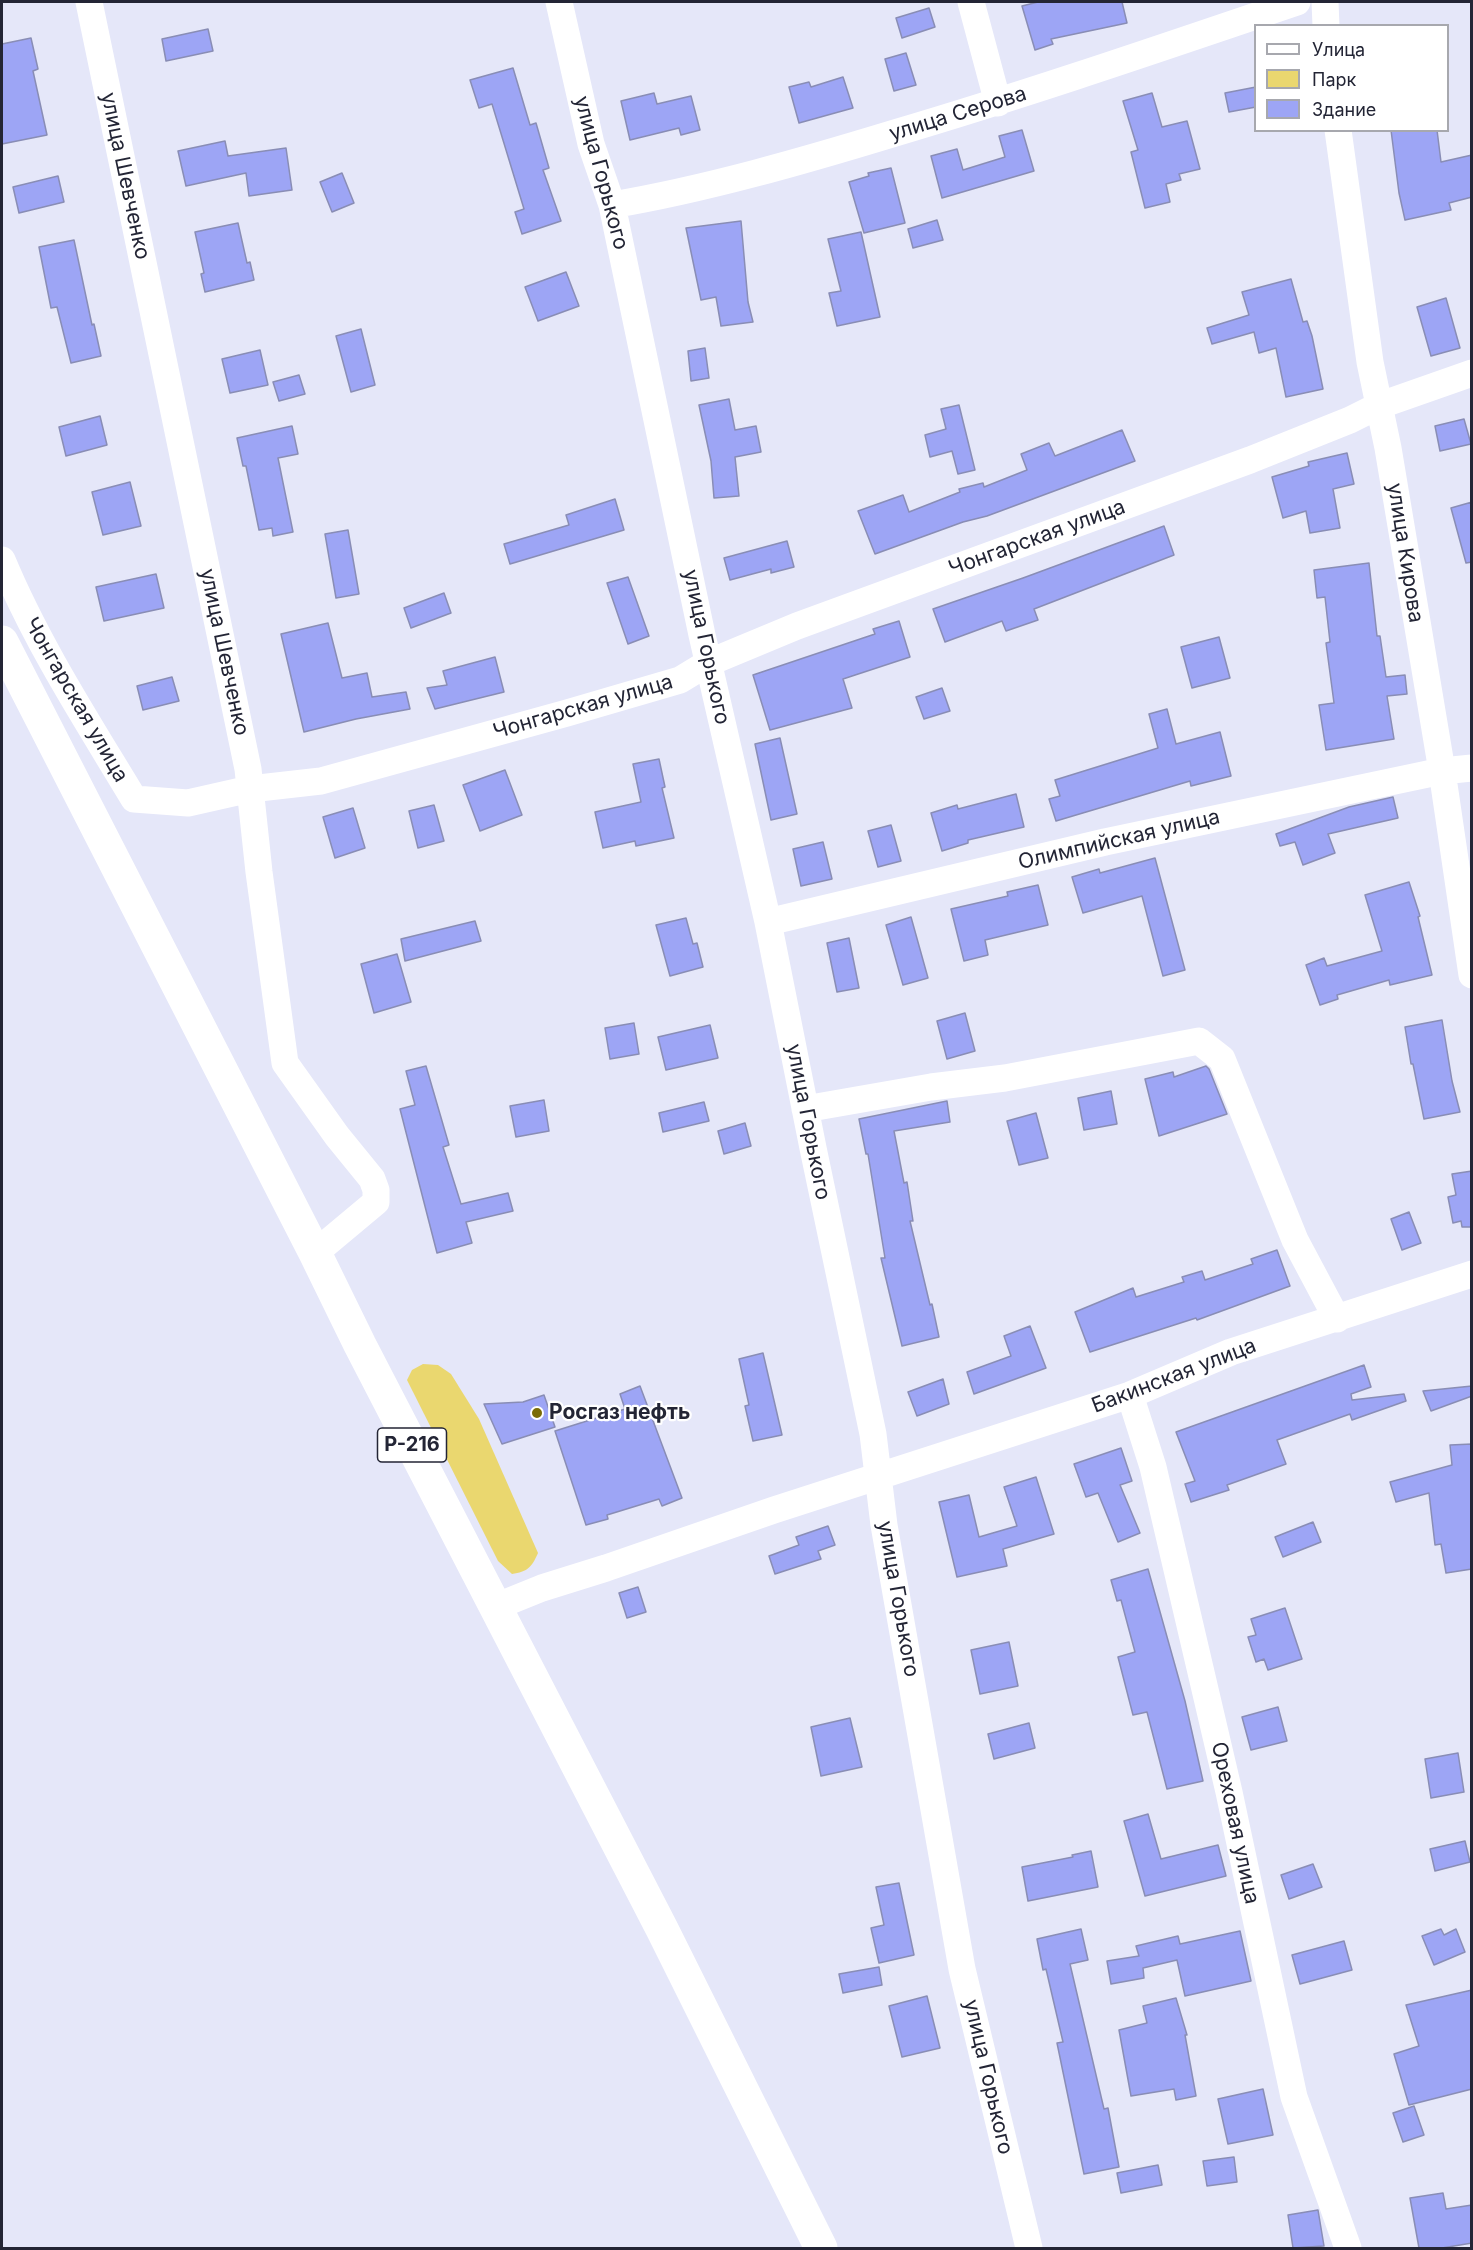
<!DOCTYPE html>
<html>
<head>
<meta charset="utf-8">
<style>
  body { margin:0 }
  #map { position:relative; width:1473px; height:2250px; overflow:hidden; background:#e5e7f9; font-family:Inter,sans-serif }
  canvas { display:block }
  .frame { position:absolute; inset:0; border:3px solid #232535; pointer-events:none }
  .legend { position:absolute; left:1254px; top:24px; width:195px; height:108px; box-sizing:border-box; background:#fff; border:2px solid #a7a8ae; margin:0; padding:8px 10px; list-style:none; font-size:18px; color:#232535 }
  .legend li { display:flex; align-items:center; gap:12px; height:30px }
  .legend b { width:30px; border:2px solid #a7a8ae }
</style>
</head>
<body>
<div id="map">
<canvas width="1473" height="2250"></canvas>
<div class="frame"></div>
<ul class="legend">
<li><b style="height:8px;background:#fff"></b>Улица</li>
<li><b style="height:16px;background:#ead76f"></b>Парк</li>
<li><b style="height:16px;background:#9da5f5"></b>Здание</li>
</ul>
</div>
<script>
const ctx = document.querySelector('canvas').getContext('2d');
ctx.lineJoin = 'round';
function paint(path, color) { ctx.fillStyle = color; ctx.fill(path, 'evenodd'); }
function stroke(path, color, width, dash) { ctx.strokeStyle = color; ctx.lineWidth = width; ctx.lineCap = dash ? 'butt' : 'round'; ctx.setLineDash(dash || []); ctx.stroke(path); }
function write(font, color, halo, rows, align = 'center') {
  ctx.font = font + ' Inter,sans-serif'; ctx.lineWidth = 4.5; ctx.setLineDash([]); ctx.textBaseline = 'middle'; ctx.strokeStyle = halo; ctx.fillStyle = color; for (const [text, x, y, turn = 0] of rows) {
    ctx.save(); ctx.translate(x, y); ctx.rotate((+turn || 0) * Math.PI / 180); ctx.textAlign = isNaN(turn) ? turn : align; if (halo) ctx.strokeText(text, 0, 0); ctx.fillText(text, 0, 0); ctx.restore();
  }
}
paint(new Path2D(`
  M423,1364l15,1 13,9 28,45 59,134c-6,14 -11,19 -26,21l-14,-13 -91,-181 5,-10z`), '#ead76f');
const building = new Path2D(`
  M1038,2h84l5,21 -76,16 2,5 -18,6 -13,-44z
  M929,8l6,19 -33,11 -6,-20z
  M208,29l5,22 -47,10 -4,-22z
  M31,38l7,31 -5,2 14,64 -45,9v-100z
  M906,53l10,32 -22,6 -9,-32z
  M513,68l17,57 6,-2 13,45 -6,2 18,51 -39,13 -7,-22 9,-3 -32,-105 -13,4 -9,-28z
  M843,77l10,31 -54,15 -10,-36 20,-5 2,5z
  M1256,87v20l-27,5 -4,-19z
  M654,93l3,11 34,-8 9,34 -19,5 -2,-7 -49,12 -9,-39z
  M1152,93l10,34 25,-6 13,48 -21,5 2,6 -15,4 4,18 -25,6 -14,-56 7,-2 -15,-49z
  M1022,130l12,41 -92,27 -11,-42 26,-7 6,21 42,-13 -6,-21z
  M1391,130h46l4,32 31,-7v42l-23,6 2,7 -46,10 -6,-27z
  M225,141l3,15 58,-8 6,42 -43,6 -3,-23 -60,13 -8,-35z
  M891,168l14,55 -41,10 -15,-51 20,-6 -1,-3z
  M342,173l12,30 -22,9 -12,-30z
  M58,176l6,26 -45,11 -6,-26z
  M937,220l6,20 -30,8 -5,-19z
  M741,221l7,81 5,20 -32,4 -5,-29 -15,3 -15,-72z
  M238,223l9,40 3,-1 4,18 -49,12 -4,-18 3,-1 -9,-41z
  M861,232l19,85 -43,9 -8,-33 12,-2 -13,-52z
  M74,240l18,85 2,-1 7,32 -30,7 -14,-56 -6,1 -12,-61z
  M566,272l13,34 -41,15 -13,-34z
  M1291,279l12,43 4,-1 5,15 11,53 -37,8 -10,-49 -17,5 -5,-21 -42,12 -5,-16 42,-13 -7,-23z
  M1446,298l14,50 -29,8 -14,-49z
  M361,329l14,56 -24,7 -15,-56z
  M705,348l4,30 -18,3 -3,-30z
  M260,350l8,35 -38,8 -8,-34z
  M299,375l6,19 -26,7 -6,-19z
  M729,399l6,31 21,-4 5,26 -26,5 4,39 -25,2 -3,-37 -12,-56z
  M959,405l16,65 -17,4 -6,-23 -22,6 -5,-22 21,-6 -5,-20z
  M100,416l7,29 -41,11 -7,-29z
  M1464,419l7,25 -31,7 -5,-25z
  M292,426l6,28 -20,4 15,74 -20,4 -1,-8 -13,2 -13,-64h-3l-6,-28z
  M1122,430l13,31 -148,55 -24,6 -88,32 -17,-43 45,-16 6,17 51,-20 -1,-3 24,-6 1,4 43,-17 -6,-16 28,-11 6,13z
  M1347,453l7,31 -21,5 7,39 -30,5 -4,-22 -23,7 -11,-41 37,-11 -1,-4z
  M130,482l11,44 -38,9 -11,-43z
  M615,499l9,31 -114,34 -6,-20 65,-19 -3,-10z
  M1472,502v60l-6,1 -15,-55z
  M1164,526l10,29 -140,54 4,11 -32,11 -4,-10 -57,21 -12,-33 90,-31z
  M348,530l11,64 -23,4 -11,-64z
  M787,541l7,26 -23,6v-4l-41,11 -6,-22z
  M1369,563l8,73h3l6,41 19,-2 2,19 -20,2 7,43 -68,11 -7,-45 15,-2 -8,-60 4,-1 -5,-45 -8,1 -3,-28z
  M156,574l8,34 -60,13 -8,-34z
  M628,577l21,59 -21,8 -21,-61z
  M444,593l7,20 -40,15 -7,-20z
  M899,621l11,36 -67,22 9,29 -82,22 -17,-55 122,-41 -2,-5z
  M328,623l14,55 25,-5 5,24 34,-5 4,17 -54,10 -52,13 -23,-98z
  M1219,637l11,41 -38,10 -11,-41z
  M495,657l9,35 -69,17 -8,-21 20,-3 -4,-14z
  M172,677l7,24 -36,9 -6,-24z
  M942,688l8,23 -26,8 -8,-22z
  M1167,709l9,35 44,-12 11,44 -40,10 -1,-5 -134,40 -7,-22 11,-3 -5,-16 103,-32 -9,-34z
  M780,738l17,76 -26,6 -16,-76z
  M659,759l6,28 -3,1 12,50 -38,8 -1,-5 -32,7 -8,-36 46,-10 -8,-38z
  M505,770l17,45 -42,16 -17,-46z
  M1016,794l8,33 -56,13v3l-26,8 -11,-38 26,-8 1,4z
  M1393,797l5,21 -70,16 7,19 -32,12 -8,-23 -15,4 -4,-12 73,-27z
  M434,805l10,36 -26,7 -9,-37z
  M353,808l12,40 -30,10 -12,-41z
  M891,825l10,36 -23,6 -10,-36z
  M823,842l9,37 -31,7 -8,-37z
  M1155,858l30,112 -22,6 -21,-80 -59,17 -11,-36 27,-8 1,4z
  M1409,882l11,34 -2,1 14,58 -42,10 -1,-5 -52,15 1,4 -18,6 -14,-40 18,-7 3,8 55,-15 -17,-56z
  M1038,885l10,40 -63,15 3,15 -24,6 -13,-52 57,-13 -1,-4z
  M911,917l17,61 -25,7 -17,-60z
  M686,918l7,26 4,-1 6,24 -33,9 -14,-51z
  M475,921l6,20 -76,20 -4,-22z
  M849,938l10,50 -22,4 -10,-49z
  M397,954l14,48 -37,11 -13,-49z
  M965,1013l10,38 -28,8 -10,-38z
  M1442,1020l10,61 8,31 -36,7 -11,-55h-2l-6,-37z
  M634,1023l5,31 -29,5 -5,-31z
  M710,1025l8,33 -52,12 -8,-33z
  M426,1066l23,79 -6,2 18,57 47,-11 5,18 -47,11 6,21 -35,10 -37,-144 15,-4 -9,-34z
  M1206,1066l3,3 18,45 -68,22 -14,-57 28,-7 1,5z
  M1111,1091l6,33 -33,6 -6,-32z
  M544,1100l5,31 -33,6 -6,-31z
  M947,1101l3,21 -56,9 10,52 3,-1 6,39h-3l20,84 2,-1 7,33 -37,9 -21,-88h4l-17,-104h-2l-7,-35z
  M704,1102l5,19 -46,11 -4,-19z
  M1036,1113l12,45 -29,7 -12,-44z
  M745,1123l6,23 -27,8 -6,-23z
  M1472,1171v56h-10l-1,-6 -8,2 -5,-26 8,-2 -4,-21z
  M1409,1212l12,31 -19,7 -11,-31z
  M1277,1250l13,36 -93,34 -1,-2 -106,34 -15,-40 58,-24 3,9 48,-15 -2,-5 20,-6 3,9 48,-16 -2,-5z
  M1030,1326l16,42 -72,26 -7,-22 44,-16 -7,-20z
  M763,1353l19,82 -29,6 -8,-35 4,-1 -10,-46z
  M1364,1365l7,22 -20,7 1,6 52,-6 2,7 -54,19 -2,-6 -73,26 9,24 -59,21 2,5 -38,12 -6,-18 10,-3 -19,-49z
  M943,1379l6,25 -32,12 -9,-24z
  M640,1386l42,112 -20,8 -3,-7 -52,16 1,4 -22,6 -31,-94 70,-22 -5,-15z
  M1472,1386v10l-41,15 -8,-20z
  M544,1395l11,32 -53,17 -18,-40 39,-2z
  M1472,1444v125l-26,4 -5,-29 -6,1 -6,-52 -33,9 -6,-20 62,-17 -2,-20z
  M1121,1448l11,33 -12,4 20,48 -22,9 -20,-49 -12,4 -12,-33z
  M1036,1477l18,57 -51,15 4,17 -50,11 -18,-75 30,-7 10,42 38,-11 -13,-39z
  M1313,1522l8,20 -38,15 -8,-20z
  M828,1526l7,19 -17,6 3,8 -46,15 -6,-18 30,-11 -3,-8z
  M1148,1569l37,132 18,80 -36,8 -20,-77 -14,3 -15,-58 17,-5 -14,-52 -4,1 -6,-21z
  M638,1587l8,25 -19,6 -8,-25z
  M1285,1608l17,51 -34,11 -4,-11 -8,3 -8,-25 8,-2 -5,-16z
  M1009,1642l9,44 -38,8 -9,-44z
  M1278,1707l9,34 -36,9 -9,-33z
  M850,1718l12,49 -41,9 -10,-49z
  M1029,1723l6,25 -41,11 -6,-25z
  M1458,1753l6,39 -33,6 -6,-39z
  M1148,1814l13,45 57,-14 8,31 -81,20 -21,-75z
  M1465,1841l5,21 -35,9 -5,-22z
  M1091,1851l7,36 -70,14 -6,-34 51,-10 -1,-2z
  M1313,1864l9,23 -33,12 -8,-24z
  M899,1883l15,72 -35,8 -8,-35 13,-3 -8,-38z
  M1081,1929l7,31 -18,4 34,145 4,-1 11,59 -35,7 -27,-131 6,-1 -17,-73 -3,1 -6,-31z
  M1441,1929l3,6 12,-6 9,23 -31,13 -12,-29z
  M1240,1931l11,50 -66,15 -8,-36 -34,8 1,10 -33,6 -4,-23 32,-5 -3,-10 42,-10 2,8z
  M1344,1941l8,29 -52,14 -8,-29z
  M879,1967l3,18 -39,8 -4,-19z
  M1472,1990v99l-63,16 -15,-51 25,-8 -13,-41z
  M927,1996l13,52 -38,9 -13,-51z
  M1176,1998l11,37h-2l11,61 -20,4 -2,-11 -43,7 -12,-66 28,-7 -4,-17z
  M1263,2089l10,46 -45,9 -10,-45z
  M1414,2106l10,29 -21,7 -10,-29z
  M1234,2157l3,25 -30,4 -4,-25z
  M1158,2165l4,20 -41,8 -4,-20z
  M1443,2193l3,16 26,-4v38l-30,5h-23l-9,-50z
  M1318,2210l6,36 -31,2 -5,-33z`);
paint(building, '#9da5f5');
stroke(building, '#898db5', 1.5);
stroke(new Path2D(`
  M89,2l159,767 11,103 26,191 52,73 35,43 4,11v12l-61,51
  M559,2l32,142 21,61 90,430 66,287 45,226 60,286 11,91 78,444 67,279
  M971,2l27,101
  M1325,2l1,24
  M1338,130l32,232 18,86 54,323 30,204
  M612,205c94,-16 191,-44 283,-72 135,-40 269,-86 402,-131
  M2,560c35,84 85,161 132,239l54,4 62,-14 71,-8 246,-68 113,-33 28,-17 89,-37 453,-166 100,-40 28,-14 94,-33
  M768,922l337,-80 337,-71 30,-3
  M805,1109l126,-22 74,-9 194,-37 23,18 73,181 42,79
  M1130,1395l23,72 76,325 65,305 54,151
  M495,1607l47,-19 64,-20 168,-58 356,-115 101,-43 241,-78`), '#fff', 27);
stroke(new Path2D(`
  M2,642l313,611 45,92 302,584 159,319`), '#fff', 33);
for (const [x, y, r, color] of [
  [537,1413,6,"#7b6c05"]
]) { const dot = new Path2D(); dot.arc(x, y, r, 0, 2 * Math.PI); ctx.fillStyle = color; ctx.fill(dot); stroke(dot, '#fff', 2); }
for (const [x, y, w] of [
  [412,1445,69]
]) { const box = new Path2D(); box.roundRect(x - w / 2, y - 17, w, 34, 4.5); ctx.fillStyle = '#fff'; ctx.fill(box); stroke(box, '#232535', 1.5); }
write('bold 20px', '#232535', null, [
  ["Р-216",412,1445]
]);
write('21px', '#232535', '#fff', [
  ["улица Серова",958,114,-17],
  ["улица Горького",601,173,75],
  ["улица Шевченко",125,176,78],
  ["Чонгарская улица",1037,538,-20],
  ["улица Кирова",1405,553,81],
  ["улица Горького",706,647,78],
  ["улица Шевченко",224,652,78],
  ["Чонгарская улица",76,700,60],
  ["Чонгарская улица",583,707,-16],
  ["Олимпийская улица",1119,840,-13],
  ["улица Горького",808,1122,79],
  ["Бакинская улица",1174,1376,-21],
  ["улица Горького",898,1599,80],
  ["Ореховая улица",1235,1823,78],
  ["улица Горького",988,2077,77]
]);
write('bold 21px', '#232535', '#fff', [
  ["Росгаз нефть",549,1413]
], 'left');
</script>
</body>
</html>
